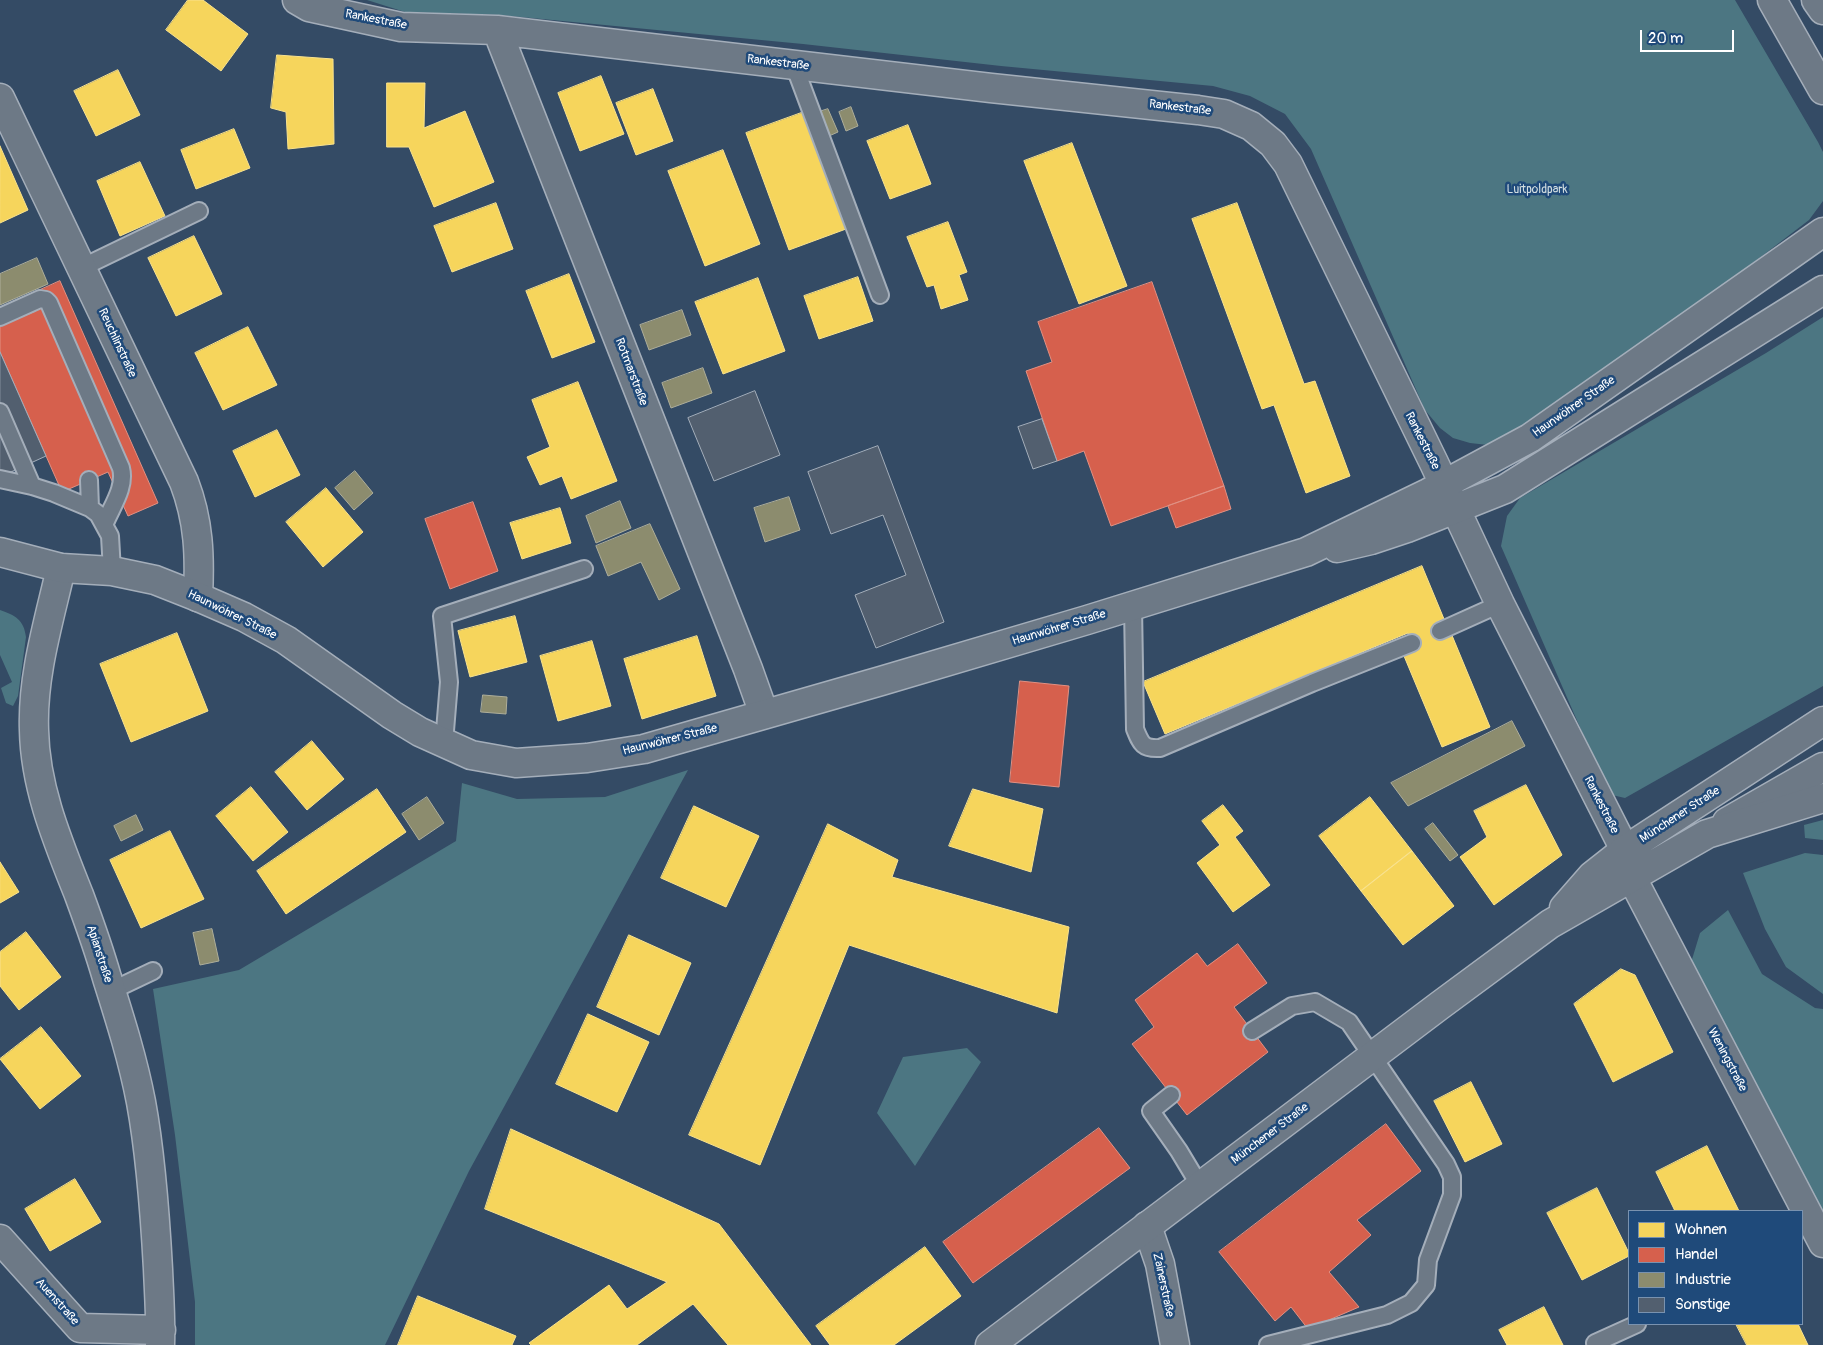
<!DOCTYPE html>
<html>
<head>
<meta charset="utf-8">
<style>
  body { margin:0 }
  #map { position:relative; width:1823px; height:1345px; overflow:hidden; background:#344b65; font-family:Pangolin,sans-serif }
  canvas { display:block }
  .legend { position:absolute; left:1628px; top:1210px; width:175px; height:115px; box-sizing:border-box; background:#1f4a7a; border:1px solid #7992af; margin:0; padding:6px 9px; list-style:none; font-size:15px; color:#fff }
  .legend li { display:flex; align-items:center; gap:10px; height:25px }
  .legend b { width:25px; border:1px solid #7992af }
  .scale { position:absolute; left:1640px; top:30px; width:94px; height:22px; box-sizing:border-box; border:2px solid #fff; border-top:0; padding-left:6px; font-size:15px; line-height:18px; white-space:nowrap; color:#fff; -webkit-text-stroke:4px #1f4a7a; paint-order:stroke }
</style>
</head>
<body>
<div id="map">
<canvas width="1823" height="1345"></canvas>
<ul class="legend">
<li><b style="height:14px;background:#f6d55c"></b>Wohnen</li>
<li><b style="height:14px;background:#d6604d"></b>Handel</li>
<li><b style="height:14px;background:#8c8c6e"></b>Industrie</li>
<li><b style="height:14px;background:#525f6f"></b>Sonstige</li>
</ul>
<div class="scale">20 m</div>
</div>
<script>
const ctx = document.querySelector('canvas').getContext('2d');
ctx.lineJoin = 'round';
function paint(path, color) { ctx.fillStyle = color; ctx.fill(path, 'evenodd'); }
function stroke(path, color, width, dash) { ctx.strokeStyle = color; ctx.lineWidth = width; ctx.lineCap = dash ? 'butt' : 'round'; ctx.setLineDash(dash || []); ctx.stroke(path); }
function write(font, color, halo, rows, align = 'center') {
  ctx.font = font + ' Pangolin,sans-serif'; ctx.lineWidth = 5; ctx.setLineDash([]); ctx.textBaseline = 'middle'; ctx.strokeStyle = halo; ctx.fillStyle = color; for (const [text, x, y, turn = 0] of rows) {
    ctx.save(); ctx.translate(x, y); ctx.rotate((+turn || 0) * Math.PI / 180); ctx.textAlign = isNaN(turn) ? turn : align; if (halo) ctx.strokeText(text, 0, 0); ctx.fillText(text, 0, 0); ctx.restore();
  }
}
paint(new Path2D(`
  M367,0h1368l83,142 5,10v49l-14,19 -196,150 -90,60 -35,15 -18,-2 -17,-5 -13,-10 -15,-18 -114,-261 -26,-35 -35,-18 -37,-10 -212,-20 -198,-22 -303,-29 -95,-3z
  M1823,317v369l-198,112 -13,-3 -9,-15 -102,-234 6,-30 13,-18 246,-145z
  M0,610c15,5 24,10 26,27l-8,59 -5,10 -7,-3 -5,-15 11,-6 -12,-27z
  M688,770l-219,401 -84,174h-190v-43l-20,-167 -22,-146 86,-19 217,-129 6,-58 55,16 88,-2z
  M1823,820v20l-18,-2 -1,-13z
  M1805,853l18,2v139l-37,-27 -21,-38 -22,-56z
  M1728,910l34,64 53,34 8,1v203l-133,-246 10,-33z
  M967,1048l14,14 -66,104 -38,-53 26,-56z`), '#4c7682');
const homes = new Path2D(`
  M188,0h15l45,34 -27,37 -55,-41z
  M277,55l56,4 1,85 -46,5 -2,-37 -15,-4z
  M118,70l22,45 -44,21 -22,-45z
  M601,76l23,58 -44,17 -22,-58z
  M387,83h38l-1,45 41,-17 29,71 -60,25 -25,-60h-22z
  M653,89l20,52 -37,14 -20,-52z
  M804,112l42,117 -57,21 -43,-117z
  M908,125l23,59 -41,15 -23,-58z
  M234,129l16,39 -54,21 -15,-39z
  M1072,143l55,143 -48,18 -55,-143z
  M0,146l28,64 -28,13z
  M723,150l37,94 -55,22 -37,-95z
  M140,162l25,54 -45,20 -23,-55z
  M496,203l17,46 -61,23 -18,-46z
  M1237,203l67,181 11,-3 35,95 -44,17 -32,-88 -12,4 -70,-190z
  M948,222l19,50 -8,3 9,25 -27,9 -7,-24 -7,2 -20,-50z
  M194,236l28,58 -46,22 -28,-58z
  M569,274l26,68 -43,16 -26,-67z
  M858,277l15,44 -54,18 -15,-43z
  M758,278l27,73 -62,23 -28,-72z
  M248,327l29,58 -54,25 -28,-57z
  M578,382l39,99 -46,18 -9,-23 -22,9 -13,-28 23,-10 -18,-47z
  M277,430l23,45 -45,22 -22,-46z
  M326,488l37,44 -40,35 -37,-45z
  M560,508l11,35 -49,16 -12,-36z
  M1422,566l22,53 -8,3 4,9 11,2 39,94 -48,20 -38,-91 11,-5 -7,-18 -243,101 -22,-52z
  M515,616l12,46 -57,15 -12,-46z
  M177,633l31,78 -77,31 -31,-78z
  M697,636l19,60 -74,23 -18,-60z
  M592,641l19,65 -53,15 -18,-65z
  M312,741l32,38 -37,31 -32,-38z
  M1526,785l36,70 -68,50 -34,-48 27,-20 -13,-26z
  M251,787l37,45 -35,29 -37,-45z
  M377,789l29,43 -120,82 -29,-43z
  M973,789l70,20 -12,63 -82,-26z
  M1370,797l42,54 -51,40 -42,-55z
  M1223,805l20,26 -8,6 35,48 -37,27 -36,-49 23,-18 -18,-24z
  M694,806l65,30 -33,71 -65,-29z
  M828,824l70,36 -6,17 177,50 -12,86 -208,-68 -89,220 -71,-30z
  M170,831l34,68 -63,29 -31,-68z
  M1412,851l42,55 -51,39 -42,-54z
  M0,862l19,30 -19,11z
  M26,932l35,45 -42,33 -19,-24v-34z
  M629,935l62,28 -32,72 -62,-28z
  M1621,969l14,6 38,77 -60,30 -39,-78z
  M588,1014l61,28 -32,70 -61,-28z
  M41,1027l40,49 -41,33 -40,-50z
  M1471,1082l31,62 -37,18 -31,-61z
  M511,1129l208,95 92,121h-83l-35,-41 -56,41h-106l-2,-2 80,-58 18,24 40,-27 -182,-73z
  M1707,1146l32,65h-64l-19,-39z
  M75,1179l26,43 -51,29 -25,-42z
  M1597,1188l32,65v3l-47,24 -35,-67z
  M925,1247l36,49 -67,49h-64l-14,-19z
  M418,1296l98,40 -4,9h-114z
  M1544,1307l19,38h-56l-8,-15z
  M1736,1324h62l10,21h-61z`);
paint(homes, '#f6d55c');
stroke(homes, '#f9e28d', 1);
const shops = new Path2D(`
  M60,281l98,222 -30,13 -20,-44 -46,20 -62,-140v-26l36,-15 -7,-16z
  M1152,282l72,204 -113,40 -27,-75 -27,10 -31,-90 26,-9 -14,-40z
  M1224,486l7,23 -55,19 -8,-22z
  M473,502l25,69 -48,18 -25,-70z
  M1020,681l49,5 -10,101 -49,-5z
  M1238,944l29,39 -33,24 34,45 -81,63 -55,-71 22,-17 -19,-27 62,-47 10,13z
  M1386,1124l35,47 -64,49 14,15 -42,37 30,35 -51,22 -17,-22 -16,14 -56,-69z
  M1099,1128l31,40 -157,115 -30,-41z`);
paint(shops, '#d6604d');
stroke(shops, '#e29082', 1);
const industry = new Path2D(`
  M851,107l7,19 -12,5 -7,-19z
  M828,109l10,23 -9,4 -10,-24z
  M37,258l11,26 -48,21v-31z
  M682,310l9,25 -42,15 -9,-25z
  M703,368l9,25 -41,15 -9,-25z
  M355,471l18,22 -19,17 -19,-22z
  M789,497l11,33 -35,12 -11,-34z
  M620,501l11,27 -35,15 -10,-27z
  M650,524l30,65 -21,11 -18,-38 -33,14 -12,-30z
  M483,695l24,2 -1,17 -25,-2z
  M1512,721l13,25 -117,60 -17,-23z
  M427,797l17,26 -25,17 -17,-26z
  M136,815l7,15 -22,11 -7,-15z
  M1433,823l25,32 -8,6 -25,-32z
  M212,929l7,32 -19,4 -7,-32z`);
paint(industry, '#8c8c6e');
stroke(industry, '#aeae9a', 1);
const building = new Path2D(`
  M0,352l46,104 -46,21z
  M755,391l25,64 -66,26 -26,-63z
  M1042,419l15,42 -24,8 -15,-42z
  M878,446l66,176 -68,26 -21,-53 51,-20 -23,-60 -52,19 -23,-62z`);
paint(building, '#525f6f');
stroke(building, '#a4aeba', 1);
const lane = new Path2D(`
  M794,65l86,230
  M81,268l118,-57
  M0,317l40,-18 6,1 3,3 72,165c5,19 -9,38 -16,55
  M0,412l32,74
  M0,479l32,7 22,7 36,15 8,6 12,22 2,35
  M89,480l1,28
  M1133,606l2,123c6,15 8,20 25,19l152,-65 100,-40
  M1440,631l60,-27
  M444,743l5,-61 -7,-66 142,-47
  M111,991l42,-20
  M1252,1031l40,-25 23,-4 34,20 97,142 6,13v18l-24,65 -2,25 -15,18 -24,12 -119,30
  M1171,1095l-20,16 28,40 21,35
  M1595,1343l42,-19`);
const street = new Path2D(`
  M297,0l12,7 92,20 96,3 494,58 207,22 26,4 27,12 22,18 15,20 146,299 66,141 125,246
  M497,30l251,639 16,45
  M0,98l184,384c15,39 16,74 14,115
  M61,568c-12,53 -29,107 -27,162 1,58 24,112 45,165 10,27 20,55 28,83 13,41 26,82 34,124 10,54 14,112 17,167 1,25 3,51 2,76
  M1632,878l191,365
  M1147,1226l13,38 15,81
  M0,1239l80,89 81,2`);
const secondary = new Path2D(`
  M1772,0l51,90
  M1816,0l7,10
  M1337,548l34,-8 36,-12 98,-39 318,-199
  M0,552l61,16 51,3 43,9 43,17 46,20 42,23 106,75 28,17 51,23 45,8 71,-5 57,-9 237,-68 206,-61 219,-68 122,-59 102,-55 293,-206
  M1727,822l96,-55`);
const primary = new Path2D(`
  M1564,908l28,-32 33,-26 198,-129
  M990,1345l449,-339 111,-82 157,-90 116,-36`);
stroke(lane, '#a4aeba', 20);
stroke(street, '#a4aeba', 31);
stroke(secondary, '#a4aeba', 31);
stroke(primary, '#a4aeba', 31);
stroke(lane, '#6d7986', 16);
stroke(street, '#6d7986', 28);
stroke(secondary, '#6d7986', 28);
stroke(primary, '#6d7986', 28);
write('12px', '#fff', '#1f4a7a', [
  ["Rankestraße",376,20,11],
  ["Rankestraße",778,63,7],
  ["Rankestraße",1180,108,7],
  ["Reuchlinstraße",117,343,65],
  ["Rotmarstraße",631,372,69],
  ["Haunwöhrer Straße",1574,407,-35],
  ["Rankestraße",1422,441,63],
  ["Haunwöhrer Straße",232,615,26],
  ["Haunwöhrer Straße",1059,628,-17],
  ["Haunwöhrer Straße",670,740,-14],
  ["Rankestraße",1601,805,63],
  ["Münchener Straße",1680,815,-33],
  ["Apianstraße",99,954,72],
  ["Weningstraße",1727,1060,62],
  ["Münchener Straße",1270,1134,-37],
  ["Zainerstraße",1163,1285,78],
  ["Auenstraße",57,1302,48]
]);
write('12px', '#d3dee1', '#1f4a7a', [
  ["Luitpoldpark",1537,190]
]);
</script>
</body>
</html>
